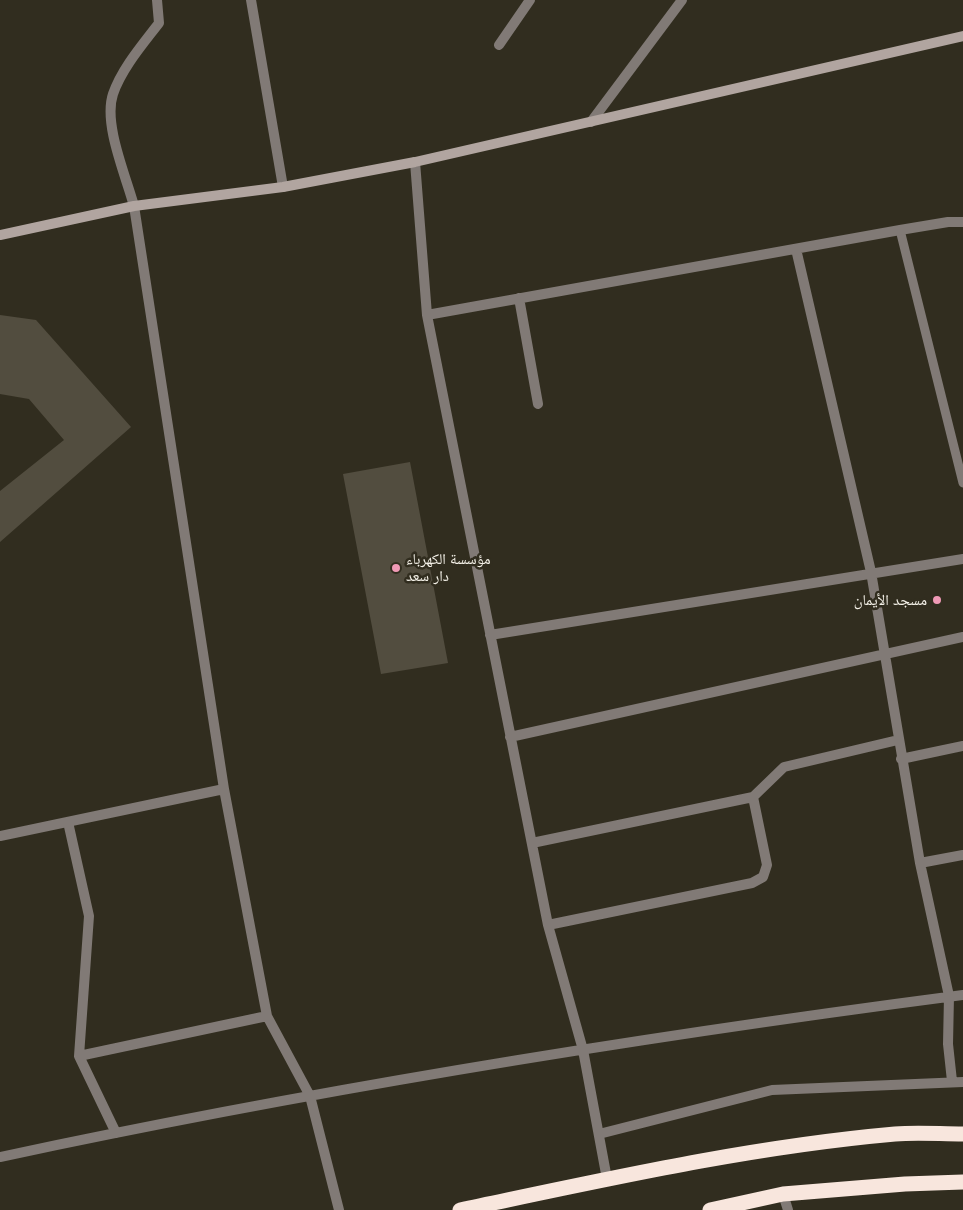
<!DOCTYPE html>
<html>
<head>
<meta charset="utf-8">
<style>
  body { margin:0 }
  canvas { display:block; background:#312d1f }
</style>
</head>
<body>
<canvas width="963" height="1210"></canvas>
<script>
const ctx = document.querySelector('canvas').getContext('2d');
ctx.lineJoin = 'round';
function paint(path, color) { ctx.fillStyle = color; ctx.fill(path, 'evenodd'); }
function stroke(path, color, width, dash) { ctx.strokeStyle = color; ctx.lineWidth = width; ctx.lineCap = dash ? 'butt' : 'round'; ctx.setLineDash(dash || []); ctx.stroke(path); }
function write(font, color, halo, rows, align = 'center') {
  ctx.font = font + ' Inter,"Noto Naskh Arabic",sans-serif'; ctx.lineWidth = 5; ctx.setLineDash([]); ctx.textBaseline = 'middle'; ctx.strokeStyle = halo; ctx.fillStyle = color; for (const [text, x, y, turn = 0] of rows) {
    ctx.save(); ctx.translate(x, y); ctx.rotate((+turn || 0) * Math.PI / 180); ctx.textAlign = isNaN(turn) ? turn : align; if (halo) ctx.strokeText(text, 0, 0); ctx.fillText(text, 0, 0); ctx.restore();
  }
}
paint(new Path2D(`
  M0,315l36,5 95,107 -131,115v-51l64,-51 -35,-41 -29,-5z
  M410,462l38,201 -67,11 -38,-200z`), '#524d3f');
stroke(new Path2D(`
  M900,230l63,253`), '#817a76', 9);
stroke(new Path2D(`
  M157,0l2,23c-16,21 -37,45 -46,71 -10,30 13,82 21,112l90,583 43,227 43,80 29,114
  M251,0l32,187
  M499,45l31,-45
  M591,122l91,-122
  M415,162l12,153 121,610 35,125 24,129
  M796,249l75,323 49,291 29,133 -1,48 4,37
  M519,298l19,106
  M427,315l473,-85 48,-8h15
  M490,635l473,-76
  M510,737l453,-100
  M901,759l62,-13
  M68,822l21,94 -10,140 37,77
  M0,836l224,-47
  M532,843l221,-46 31,-30 114,-27
  M920,863l43,-8
  M548,925l204,-42 11,-6 4,-12 -14,-68
  M79,1056l188,-40
  M599,1134l173,-44 191,-8
  M0,1157c318,-68 641,-120 963,-162
  M783,1194l5,16`), '#817a76', 10);
stroke(new Path2D(`
  M0,235l134,-29 149,-19 132,-25 548,-126`), '#b1a5a0', 10);
stroke(new Path2D(`
  M460,1210c143,-30 288,-63 435,-76 22,-2 45,0 68,0
  M710,1210l73,-16 122,-10 58,-2`), '#f8e6dd', 15);
for (const [x, y, r, color] of [
  [396,568,5,"#f09ab6"],
  [937,600,5,"#f09ab6"]
]) { const dot = new Path2D(); dot.arc(x, y, r, 0, 2 * Math.PI); ctx.fillStyle = color; ctx.fill(dot); stroke(dot, '#312d1f', 2); }
write('15px', '#f4f1e8', '#312d1f', [
  ["مؤسسة الكهرباء",406,559],
  ["دار سعد",406,576],
  ["مسجد الأيمان",927,600,"right"]
], 'left');
</script>
</body>
</html>
